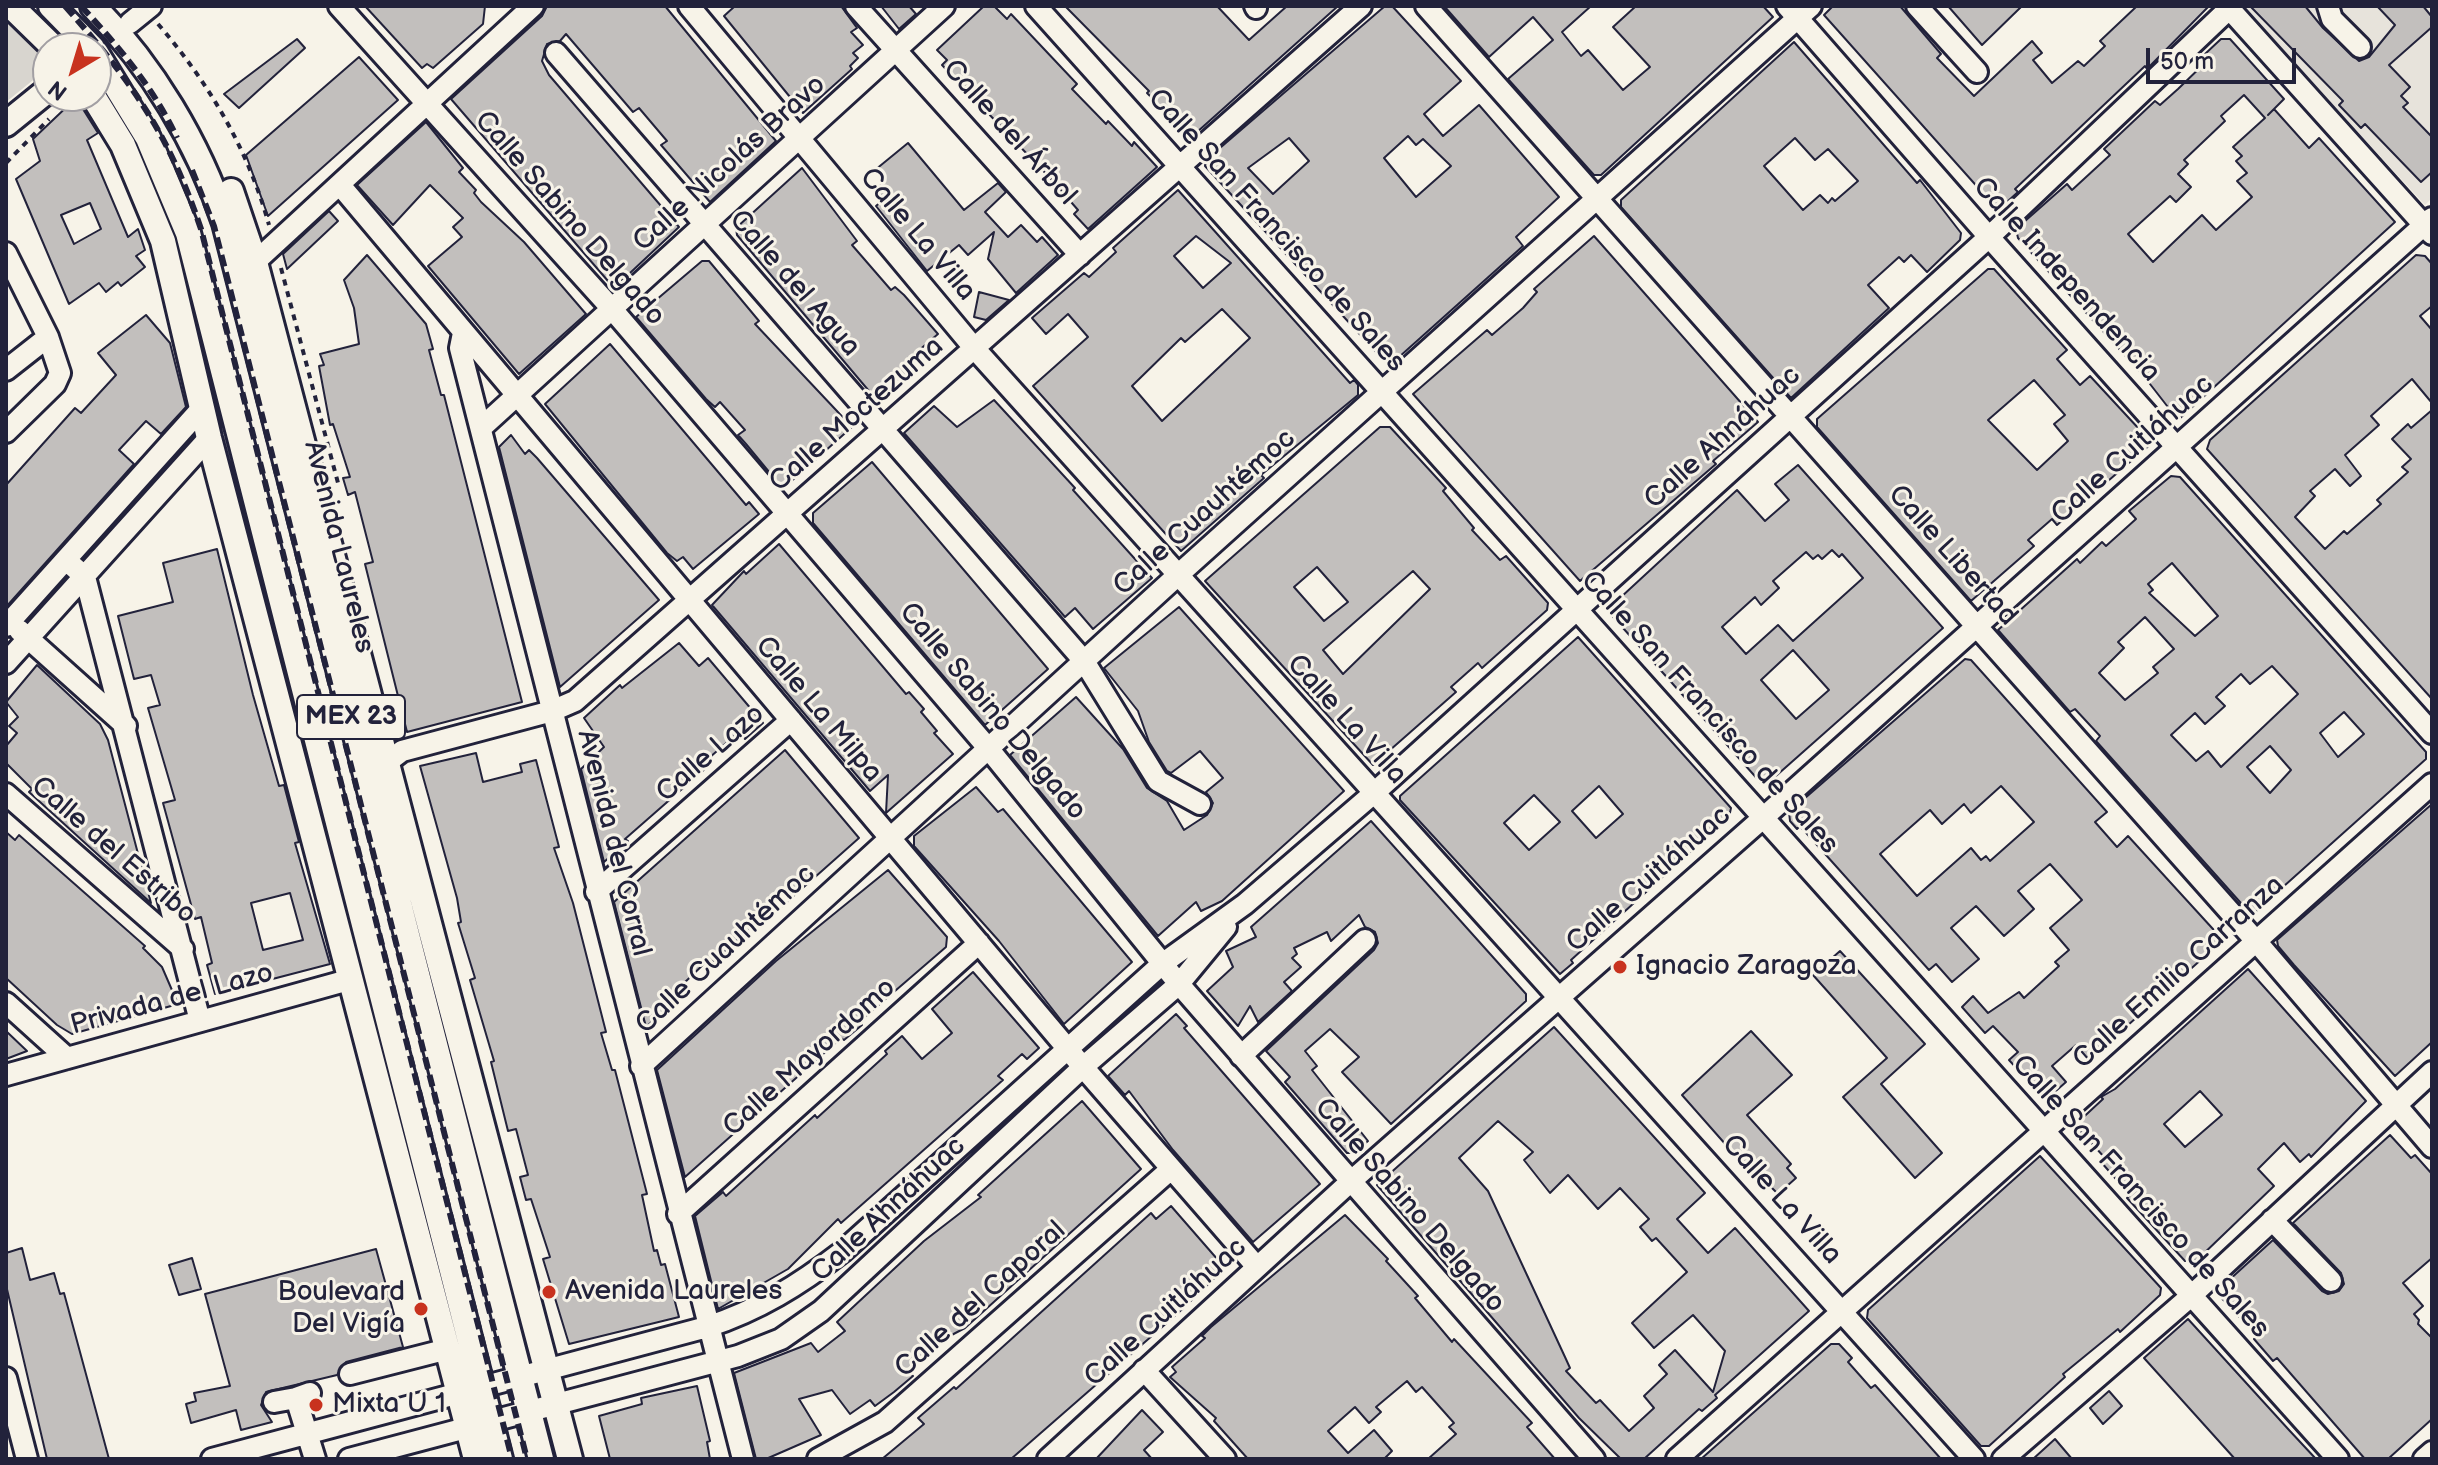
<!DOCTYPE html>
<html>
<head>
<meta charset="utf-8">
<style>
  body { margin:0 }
  #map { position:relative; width:2438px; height:1465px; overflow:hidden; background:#f7f3e8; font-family:"Balsamiq Sans",sans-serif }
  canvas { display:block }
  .frame { position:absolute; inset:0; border:8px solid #22223b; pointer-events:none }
  .north { position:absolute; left:32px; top:32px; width:80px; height:80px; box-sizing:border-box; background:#f7f3e8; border:2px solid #a29fa3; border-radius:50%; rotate:218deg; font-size:22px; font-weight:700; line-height:32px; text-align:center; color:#22223b }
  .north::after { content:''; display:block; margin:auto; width:28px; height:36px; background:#c8321e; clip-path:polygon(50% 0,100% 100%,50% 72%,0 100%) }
  .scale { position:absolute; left:2146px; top:48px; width:150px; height:36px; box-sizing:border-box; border:4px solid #22223b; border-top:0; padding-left:10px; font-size:24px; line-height:28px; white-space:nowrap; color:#22223b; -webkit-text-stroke:6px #f7f3e8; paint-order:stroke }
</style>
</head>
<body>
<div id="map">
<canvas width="2438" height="1465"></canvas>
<div class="frame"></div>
<div class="north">N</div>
<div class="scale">50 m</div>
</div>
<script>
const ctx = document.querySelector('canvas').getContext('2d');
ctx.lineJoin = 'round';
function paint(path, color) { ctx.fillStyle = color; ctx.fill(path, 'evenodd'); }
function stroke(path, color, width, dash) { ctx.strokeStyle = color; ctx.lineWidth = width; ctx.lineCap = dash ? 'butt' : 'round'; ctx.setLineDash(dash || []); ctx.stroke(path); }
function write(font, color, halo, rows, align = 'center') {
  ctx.font = font + ' "Balsamiq Sans",sans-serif'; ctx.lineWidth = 6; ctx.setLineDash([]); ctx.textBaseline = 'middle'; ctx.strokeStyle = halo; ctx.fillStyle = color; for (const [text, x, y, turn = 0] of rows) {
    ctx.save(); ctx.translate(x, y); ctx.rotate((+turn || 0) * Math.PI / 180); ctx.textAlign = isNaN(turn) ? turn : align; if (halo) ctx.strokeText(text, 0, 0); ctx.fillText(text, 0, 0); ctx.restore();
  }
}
paint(new Path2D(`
  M2247,6h185v192l-7,7 -181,-196z`), '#e7e3db');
paint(new Path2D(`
  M6,16l42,39v13l-42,34z`), '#d8d5cf');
const building = new Path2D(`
  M365,6h120l-2,18 -50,44 -6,-4 -5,4z
  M547,6h118l111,135 -66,61 -49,-57 6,-4 -28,-33 -6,4 -67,-78 -6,7 -13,3 -5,17 7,14 130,152 -65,61 -163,-189 91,-83z
  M735,6h106l16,22 -6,4 12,13 -10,8 5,5 -8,8 2,3 -49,44 -79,-97z
  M881,6h28l7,8 -17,15z
  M984,6h10l13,13 4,-5 66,70 -5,5 34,35 2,-3 24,25 2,-4 23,25 -69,62 -14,-15 4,-4 -27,-31 -109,-114 5,-5 -10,-10z
  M1065,6h152l32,34 38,-34h51l-151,135 -22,-23 4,-3 -22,-22 2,-2z
  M1385,6h7l69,75 -37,33 19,22 36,-31 80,92 -43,40 7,9 -134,120 -184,-200 1,-6zM1408,136l8,9 7,-6 28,27 -35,31 -32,-39zM1289,138l20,23 -36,33 -25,-26z
  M1444,6h147l-29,26 19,24 7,-6 35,40 27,-23 -37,-40 23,-21h127l10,11 -172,158h-7l-86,-96 45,-39 -20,-23 -44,40z
  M1833,6h67l41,48 -4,4 37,38 58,-55 10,12 -9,7 19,23 26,-22 6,5 21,-20 -5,-5 37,-35h72l-62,63 -2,-3 -130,123 3,3 -20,18 -174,-195z
  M1948,6h74l-40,39z
  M2250,6h55l18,22 36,33 10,-4 26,-32 -18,-19h46l9,11v10l-43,38 21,22 -9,9 7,7 -5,4 29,30v35l-11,10 -56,-58 -4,4 -22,-23 4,-4z
  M297,39l8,9 -66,60 -15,-14z
  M2221,39h9l54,60 -16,16 6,-6 35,39 10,-10 76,84 -217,198 -35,-45 -125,-137 -2,-9 51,-45 5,6 25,-23 13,-12 -6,-6 51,-48 5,4 18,-16 32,-31 -5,-4zM2244,95l21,23 -32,29 9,9 -6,5 11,12 -10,8 15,16 -36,33 -14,-15 -49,47 -25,-28 42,-38 6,6 15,-15 -13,-13 10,-10 -4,-4 41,-39 -4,-5z
  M1794,42l123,141 3,-3 41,53 -1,7 -33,32 -16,-17 -7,7 -5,-5 -31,28 21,23 -98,90 -170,-191v-7zM1795,138l20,22 13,-11 30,32 -23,20 -3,-3 -4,5 -8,-8 -17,15 -39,-44z
  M359,57l39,43 -130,116 -22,-61z
  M76,98l22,35 -11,7 41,97 10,-8 7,21 -9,6 9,11 -24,19 -3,-4 -12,10 -7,-9 -30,21 -53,-125 24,-18 -7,-22zM90,203l11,26 -27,15 -13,-29z
  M426,122l37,46 -4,4 17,18 -2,3 7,9 43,40 62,72 -67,60 -91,-108 34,-29 -9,-10 10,-9 -33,-33 -37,40 -36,-40z
  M908,143l56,67 34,-27 8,9 -21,20 23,25 13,-12 16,17 5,-5 16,18 -42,38 -28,-34 6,-27 -26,23 -9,-10 -32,26 -51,-65 8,-7 -8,-10 9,-7 -10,-12z
  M802,168l55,73 -5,4 39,45 4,-3 9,8 34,39 -28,24 9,10 -39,36 -143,-169 -1,-7z
  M1178,190l172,193 4,-3 4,5v10l-97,80 3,3 -83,73 -148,-165 55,-49 -20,-23 -22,20 -14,-16 52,-45 5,4 27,-25 -3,-4zM1196,236l35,27 -28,25 -29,-32zM1222,309l28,29 -88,83 -30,-35 49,-48 4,4z
  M329,211l9,10 -51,48 -4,-15z
  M1594,236l164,186 -45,39 3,3 -136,117 -167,-187 74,-64 5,5 31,-27 14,-16 -3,-3z
  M367,255l59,69 7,25 -4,1 12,45h3l78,307 -115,30 -42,-168 8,-2 -18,-70 -7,3 -5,-17 7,-1 -17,-53 -3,1 -11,-59 5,-1 -4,-11 39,-10 -5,-36 -10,-28z
  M2416,255l9,1 7,8v42l-12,10 12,14v73l-20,-24 -41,37 8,9 -34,30 16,21 -11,10 -15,-17 -25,22 5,5 -20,21 30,32 19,-18 3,3 34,-30 -4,-4 31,-28 -6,-5 9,-8 -19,-20 16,-15 3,4 21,-18v289l-225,-250 3,-9z
  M702,261h7l50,60 -4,3 97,103 -65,58 -8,-1 -33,-40 -8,-9 7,-5 -25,-28 -5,5 -9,-8 -70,-82z
  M1988,269h6l73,81 -10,9 23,26 10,-9 62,67 -95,82 -5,-6 -24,21 6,6 -63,55 -154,-174v-8zM2034,380l31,35 -11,9 14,17 -31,29 -49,-50z
  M979,292l30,8 -23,20 -12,-3z
  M146,315l24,28 16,64 -25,27 -15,-13 -27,29 15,14 -128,143v-122l69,-77 6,5 35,-38 -18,-22z
  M610,344l136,161 3,-3 10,12 -66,55 -10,-12 -6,4 -10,-8 -122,-149z
  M994,400l81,88 -2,2 79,88 -59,51 -18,-21 -10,9 -161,-184 30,-27 23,21z
  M1380,427h10l56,61 -3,3 31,37 -2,2 28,30 6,-4 42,47 -1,7 -65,58 -4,-5 -27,24 5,5 -83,73 -168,-184zM1317,567l31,35 -24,19 -30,-34zM1413,571l17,18 -87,85 -20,-24z
  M511,435l14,19 4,-4 8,8 122,142 -99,87 -61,-240z
  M872,462l176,207 -63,56 -172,-202v-10z
  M1798,465l145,163 -175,155h-7l-154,-173 130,-120 28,31 24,-21 -14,-16zM1832,550l7,7 3,-3 21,24 -70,63 -15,-16 -32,29 -24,-27 33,-30 6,8 18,-17 -6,-7 33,-29 7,7 5,-4 4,4zM1793,650l36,40 -33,29 -35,-39z
  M2171,476l9,1 246,275v7l-171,153 -7,-1 -152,-170 4,-5 -25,-27 -5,3 -72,-82 79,-71 3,4 22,-21 4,4 30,-27 -7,-8zM2172,563l46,53 -23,20 -46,-43 4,-3 -5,-6zM2145,617l29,32 -21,18 5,6 -33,27 -26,-27 25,-25 -6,-6zM2272,666l26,28 -77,73 -13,-16 -12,10 -25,-26 24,-22 10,11 20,-18 -9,-9 25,-23 9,10zM2344,712l20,22 -26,23 -18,-24zM2270,746l21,24 -21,23 -23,-26z
  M779,544l127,150 3,-2 15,17 -3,3 16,19 -3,2 19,21 -67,59 2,-38 -18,16 -158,-186 32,-34 2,3z
  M217,549l36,146 26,91 5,-1 15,57 -4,1 35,121 -115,30 -8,-29 5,-2 -11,-46 -6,2 -32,-116 12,-3 -27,-92 12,-3 -9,-30 -17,4 -16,-63 55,-14 -10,-39zM290,893l13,47 -40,10 -12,-47z
  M1179,607l165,184 -122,110 -21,10 -5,-9 -38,34 -148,-181 66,-58 47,52 24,39 20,13 17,29 23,-15 6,-12 -7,-11 17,-14 -23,-27 -29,22 -4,-2 -18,-29 -11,-31 -34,-43z
  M1578,637l153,171 -2,9 -158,143 2,3 -13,11 -160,-174v-4zM1599,786l24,28 -27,24 -24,-27zM1534,795l26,27 -31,28 -25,-27z
  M679,643l20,23 9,-8 55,65 -18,16 -6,-7 -37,32 4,4 -81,71 3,2 -24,21 -23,-93 23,-22 -20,-29 36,-33 2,3z
  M1965,659l6,1 136,152 -12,10 22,25 11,-11 95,104 -134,120 -13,-15 -24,21 14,16 -17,15 -8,-2 -32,-35 9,-8 -25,-26 -8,7 -23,-26 11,-11 15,17 31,-21 5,6 35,-32 -4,-4 14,-12 -19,-22 32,-28 -32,-36 -32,27 16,18 -30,27 -28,-30 -25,22 28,31 -27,23 -16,-18 -7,6 -129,-144 -3,3 -7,-8 -1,-9zM2001,786l33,36 -44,39 -4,-5 -5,4 -10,-12 -54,48 -37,-42 50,-44 12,14 22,-20 7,9z
  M37,665l63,59 8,16 43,163 -122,-111 3,-3 -26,-26v-17l11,-13 -8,-7 9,-9 -12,-15z
  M785,750l74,88 -89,79 -2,-2 -12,8 -45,40 -3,-3 -26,25 5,6 -41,36 -32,-125z
  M476,753l7,29 39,-10 -2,-8 16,-4 23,87 -5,1 19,55 33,129 -5,1 11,37h3l32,124 -5,1 12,56 3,-1 4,15 4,-1 14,53 -110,27 -26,-85 7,-2 -19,-58 -5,1 -6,-23 8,-2 -12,-46 -8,2 -17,-69 3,-1 -24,-81 5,-2 -17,-55 3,-1 -4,-24 -37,-132z
  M976,787l22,25 5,-3 129,153 -68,62 -65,-83 -85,-95v-10z
  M2432,804v238l-37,34 -101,-111 -16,-19 -1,-6z
  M1371,821l155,173v7l-135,123 -49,-52 17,-15 -29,-28 -25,22 12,15 -5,4 56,71 -14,12h-7l-62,-71 5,-5 -24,-26 108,-101 4,-7 -3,-11 -10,-5 -6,-12 -28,26 -4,-9 -33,16 3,6 -5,4 9,9 -17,15 8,9 -34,31 -8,-16 -12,20 -31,-35 26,-24 -7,-16 30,-14 -5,-10z
  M6,832l9,8 4,-5 126,111 -2,2 19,19 16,37 -106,30 -15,-9 -51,-47z
  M888,870l59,67 -1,10 -87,75 3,3 -18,15 -3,-2 -156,139 -28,-107 119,-109z
  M1840,951l85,93 -44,40 61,69 -27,25 -72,-81 44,-39 -74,-83z
  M2248,969l118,132 -55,56 -2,-3 -9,8 -16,-19 -26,26 16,17 -77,74 -12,1 -58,-63 3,-3 -29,-33 4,-4 -30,-33 28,-26 -2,-2 14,-8zM2200,1091l22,24 -37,32 -21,-23z
  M973,972l66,76 -12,11 -5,-5 -24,22 5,4 -162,143 -3,-4 -50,50 -70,40 -23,-93 28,-24 3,4 89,-81 2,3 70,-64 -2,-3 17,-15 20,23 30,-26 -20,-24z
  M1176,1014l11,12 -3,2 136,156 -67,58 -80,-92 -44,-59 -4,4 -17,-19z
  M1554,1027l151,166 -28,26 31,34 27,-25 74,83 -94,84 2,3 -15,13 -3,-2 -55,50h-23l-42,-41 -202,-233zM1498,1121l35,31 -9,8 26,33 18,-18 30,34 22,-21 29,31 -9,8 12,14 4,-3 31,34 -55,51 22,25 39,-33 32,36 -12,41 -38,-42 -16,15 8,9 -23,22 10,12 -25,23 -29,-31 -4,3 -30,-32 4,-3 -5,-11 -77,-166 -29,-33z
  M6,1031l21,20 -21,8z
  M1751,1031l41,44 -45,40 44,49 -4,4 9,10 -18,16 -10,-10 -4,4 -82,-93z
  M1082,1101l59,68 -176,159 -21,11 -36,32 5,5 -19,16 -19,14 -5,-6 -20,14 -18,-24 -33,9 22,36 -55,24h-10l-22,-86 77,-30 7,9 27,-21 -8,-9 87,-81 57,-44 -3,-2z
  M2390,1135l21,23 4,-3 17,19v84l-29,25 20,23 -9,8 5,6 -1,4 14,14v81l-44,40h-23l-88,-101 -4,3 -19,-22 3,-3 -41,-44 57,-52 49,51 6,3 11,-3 5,-7 -3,-11 -48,-50z
  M2040,1156l121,132 -1,7 -40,37 -2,-3 -55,45 2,3 -76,69h-8l-114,-128 1,-8z
  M1171,1206l54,62 -48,46 -166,145h-129l42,-35 -6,-6 36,-31 2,2 195,-176 5,6z
  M1345,1215l43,44 -2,2 32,35 -3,2 37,44 2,-3 78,84 -5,4 28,32h-127l28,-25 -7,-7 5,-4 -32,-36 -6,5 -9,-11 -31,26 5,5 -12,11 -14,-16 -27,24 20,22 26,-23 18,21 -8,8h-136l-34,-38 2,-3 -46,-41 6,-5 -4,-5 33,-29 -3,-2 9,-9z
  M22,1248l8,32 24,-7 6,21 4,-1 45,166h-62l-41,-174v-32z
  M376,1249l27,98 -57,15 -9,13 -71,17 -5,13 11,17 -31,8 -5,-20 -45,13 -5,-19 10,-3 -2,-8 36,-7 -25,-92z
  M192,1258l9,31 -22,6 -10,-30z
  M2188,1319l101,111 27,29h-81l-91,-101z
  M1831,1344h8l13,14 -4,4 23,26 4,-3 66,74h-240z
  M697,1386l13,55 -3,1 3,17h-100l-11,-43 43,-12 -1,-6z
  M2109,1391l13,15 -19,18 -13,-16z
  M1142,1410l21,22 -19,18 8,9h-56z
  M2055,1439l17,20h-39z`);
paint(building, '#c2bfbd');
stroke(building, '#22223b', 2);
const minor = new Path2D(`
  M339,6l273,303 376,439 191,236 415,475
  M689,6l286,343 999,1110
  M856,6l224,249
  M1036,6l1302,1453
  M1255,6l1,2
  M1426,6l830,935 176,206
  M1787,6l202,231 443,496
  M1917,6l60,66
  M2227,6l205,228
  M2328,6l4,13 28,28
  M130,23l21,-17
  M556,53l528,608 74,120 42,23
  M340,185l743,882 174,200
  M6,253l42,84 12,36 -5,11 -49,48
  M255,262l278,-256
  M463,333l-3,15 283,1111
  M6,370l42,-33
  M481,428l463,-422
  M66,560l19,17 115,444
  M6,626l196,-218
  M19,630l107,96
  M6,663l203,-225
  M386,763l16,-12 150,-40 23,-10 786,-695
  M6,794l177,155
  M596,892l195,-172
  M6,1003l61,55
  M1241,1056l124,-116
  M641,1066l537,-491 633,-569
  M6,1075l346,-96
  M678,1214l301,-271
  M2272,1220l59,61
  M1144,1370l81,89
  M350,1374l98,-25
  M6,1378l21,81
  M310,1393l-14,5 19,61
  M274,1402l22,-4
  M212,1459l495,-132c52,-17 92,-42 135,-75l320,-288 83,-60 129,-111 615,-556 243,-231
  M349,1459l389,-103 43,-17 40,-28 262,-244 96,-83 47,-57
  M818,1459l67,-37 286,-253
  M1048,1459l301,-276 415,-366 668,-599
  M1677,1459l755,-675
  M2003,1459l188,-163 241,-224
  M2424,1459l8,-7`);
const major = new Path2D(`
  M11,6l43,42
  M51,6l41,42
  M93,6c59,60 105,136 132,217l316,1236
  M96,53l52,85 40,95 312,1226
  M93,96l30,49 40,96 46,197 267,1021
  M6,124l42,-34
  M231,191l24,71 315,1197`);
stroke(minor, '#22223b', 26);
stroke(major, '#22223b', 30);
stroke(new Path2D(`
  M158,24c51,59 90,125 111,201
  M6,163l43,-44
  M281,268l57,215`), '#22223b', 4, [6, 6]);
stroke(minor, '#f7f3e8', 20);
stroke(major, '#f7f3e8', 24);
stroke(new Path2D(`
  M65,6c67,76 103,126 136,223l311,1230
  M81,6c37,40 73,82 96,132
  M192,170l22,56 313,1233`), '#22223b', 6, [12, 6]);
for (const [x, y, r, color] of [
  [1620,967,8,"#c8321e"],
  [549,1292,8,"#c8321e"],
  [421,1309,8,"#c8321e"],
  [316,1405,8,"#c8321e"]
]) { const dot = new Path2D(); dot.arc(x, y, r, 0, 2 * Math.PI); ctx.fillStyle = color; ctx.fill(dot); stroke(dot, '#f7f3e8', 3); }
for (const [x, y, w] of [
  [351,717,108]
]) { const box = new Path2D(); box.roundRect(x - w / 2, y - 22, w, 44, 6); ctx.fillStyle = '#f7f3e8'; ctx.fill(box); stroke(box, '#22223b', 2); }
write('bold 26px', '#22223b', null, [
  ["MEX 23",351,717]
]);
write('28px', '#22223b', '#f7f3e8', [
  ["Calle del Árbol",1009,133,48],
  ["Calle Nicolás Bravo",730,164,-42],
  ["Calle Sabino Delgado",569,219,49],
  ["Calle San Francisco de Sales",1276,231,48],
  ["Calle La Villa",917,235,50],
  ["Calle Independencia",2066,280,48],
  ["Calle del Agua",794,284,49],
  ["Calle Moctezuma",857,415,-41],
  ["Calle Ahnáhuac",1723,438,-42],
  ["Calle Cuitláhuac",2133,450,-42],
  ["Calle Cuauhtémoc",1205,513,-42],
  ["Avenida Laureles",338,547,76],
  ["Calle Libertad",1952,556,48],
  ["Calle La Milpa",818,710,50],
  ["Calle Sabino Delgado",992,712,50],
  ["Calle San Francisco de Sales",1709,713,48],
  ["Calle La Villa",1346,720,48],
  ["Calle Lazo",711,754,-41],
  ["Avenida del Corral",613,843,76],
  ["Calle del Estribo",113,851,41],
  ["Calle Cuitláhuac",1649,880,-41],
  ["Calle Cuauhtémoc",726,950,-43],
  ["Calle Emilio Carranza",2179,973,-42],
  ["Privada del Lazo",172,1000,-15],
  ["Calle Mayordomo",810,1058,-42],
  ["Calle San Francisco de Sales",2140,1197,48],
  ["Calle La Villa",1781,1200,48],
  ["Calle Sabino Delgado",1409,1206,49],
  ["Calle Ahnáhuac",889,1210,-43],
  ["Calle del Caporal",981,1300,-42],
  ["Calle Cuitláhuac",1166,1313,-42]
]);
write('28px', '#22223b', '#f7f3e8', [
  ["Ignacio Zaragoza",1636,967],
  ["Avenida Laureles",565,1292],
  ["Boulevard",405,1293,"right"],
  ["Del Vigía",405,1325,"right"],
  ["Mixta U 1",332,1405]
], 'left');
</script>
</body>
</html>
